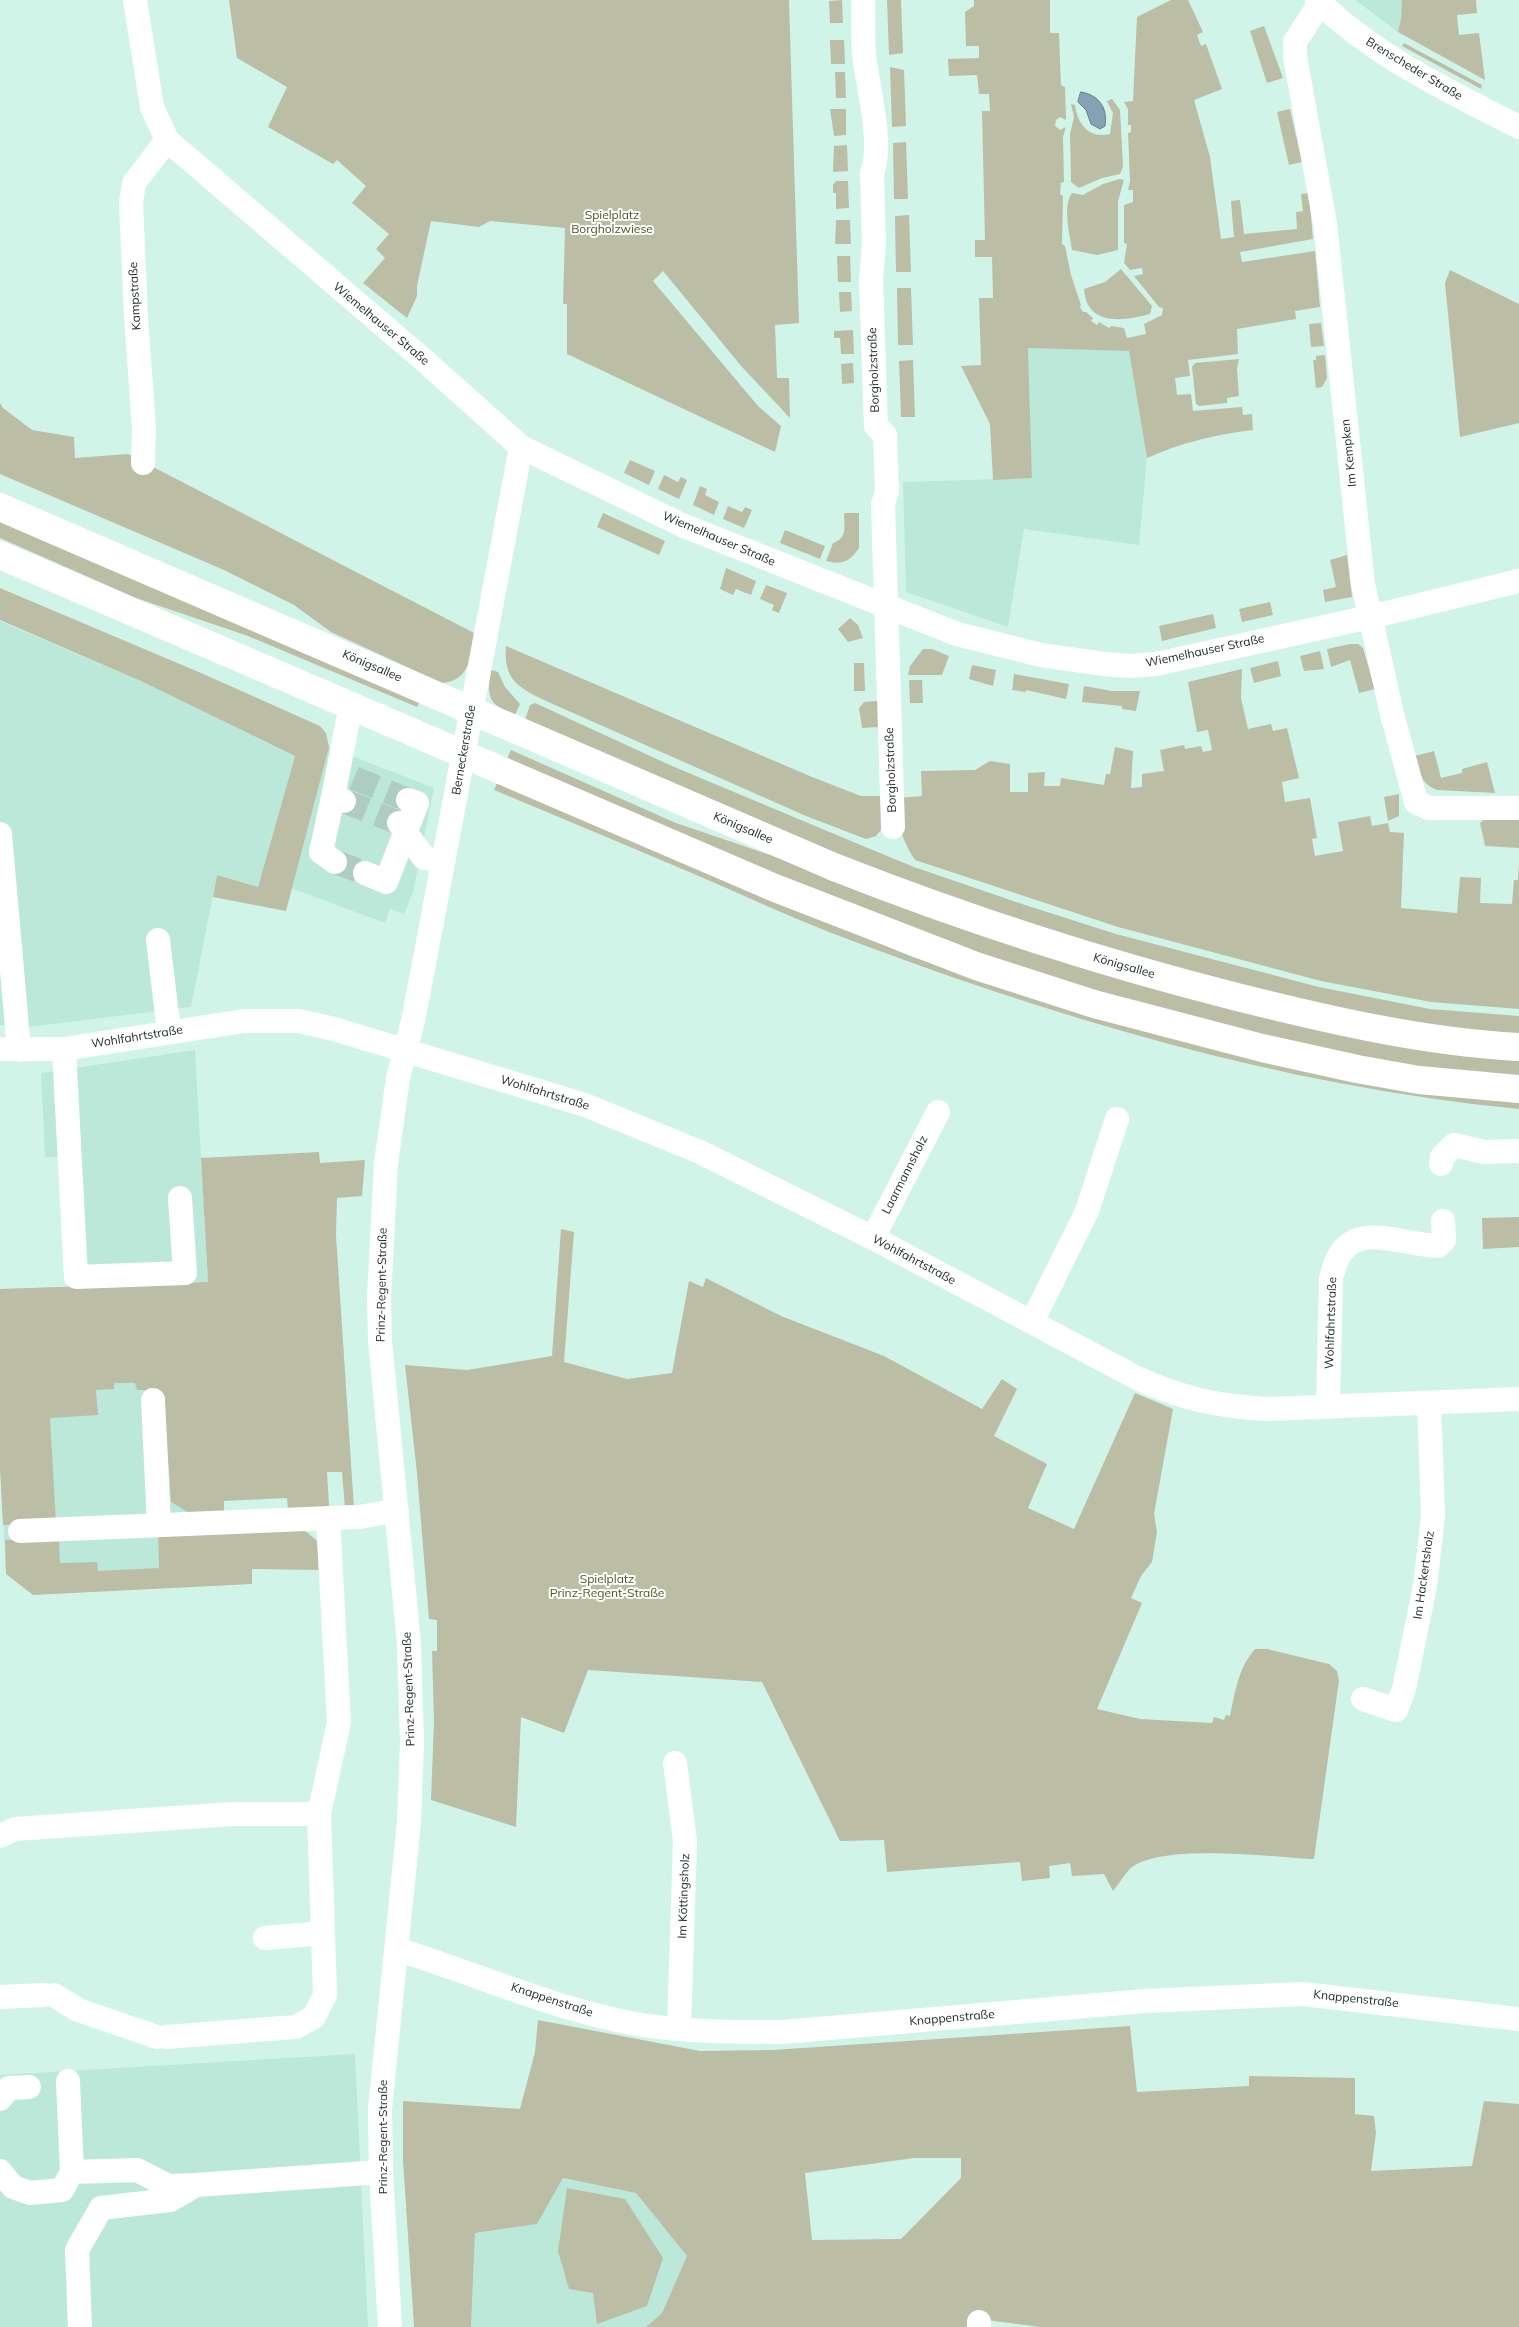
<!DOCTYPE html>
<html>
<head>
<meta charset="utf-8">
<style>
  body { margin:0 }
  canvas { display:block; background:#d1f4e8 }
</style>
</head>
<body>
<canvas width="1519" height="2327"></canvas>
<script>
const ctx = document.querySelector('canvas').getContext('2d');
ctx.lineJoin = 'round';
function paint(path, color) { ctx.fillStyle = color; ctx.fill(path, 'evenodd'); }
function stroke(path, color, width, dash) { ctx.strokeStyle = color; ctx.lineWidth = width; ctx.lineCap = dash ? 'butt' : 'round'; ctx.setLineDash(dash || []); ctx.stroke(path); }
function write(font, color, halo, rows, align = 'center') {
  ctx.font = font + ' Mulish,sans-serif'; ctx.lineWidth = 4; ctx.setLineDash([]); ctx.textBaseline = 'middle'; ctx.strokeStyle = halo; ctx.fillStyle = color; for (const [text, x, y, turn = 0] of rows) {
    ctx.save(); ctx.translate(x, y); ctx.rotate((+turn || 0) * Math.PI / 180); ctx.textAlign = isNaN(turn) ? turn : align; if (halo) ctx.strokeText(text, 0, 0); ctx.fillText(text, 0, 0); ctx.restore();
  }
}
paint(new Path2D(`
  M1355,0h47l-1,19 -3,13z
  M1028,348l101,2 18,108 -8,87 -115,-16 -16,98 -102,-35 -3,-110 129,-4z
  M0,621l143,61 152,74 -37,131 -41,-12 -26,132 -162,20 -29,-2z
  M329,747l105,41 -21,104 -9,22 -14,-5 -5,14 -94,-35z
  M195,1050l13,232 -55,2 75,300 -222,-11 -6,-113v-171l68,-2 -7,-130h-16l-4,-84z
  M355,2054l13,273h-368v-252z
  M563,2178l73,15 51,63 -25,57 -16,14h-175l4,-94 62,-9z`), '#bce8da');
paint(new Path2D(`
  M229,0h560l10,323 -24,2 2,53h12l1,40 -48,-51 -79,-96 -10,10 105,125 23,20 -6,26 -208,-98v-50h-4l2,-76 -75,-7 -11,6 -48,-6 -14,65v10l-10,22 -44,-35 22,-25 -9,-9 13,-15 -37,-31 14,-17 -29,-26 -4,4 -65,-37 19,-40 -50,-29z
  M842,0l1,23h-13l-1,-22z
  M887,0h14l2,53 -14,2z
  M974,0h76v33h9l2,52 4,2 1,33 -6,-3 -4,3 -1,6 5,4 6,-3 -3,10 1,45 -3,1 -1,11 3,2 -1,48 3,2 6,29 10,30 -1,2 3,5h3l7,6 -2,3 6,4 2,-3 10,6 2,-2 13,2 3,10 19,-4 -2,-10 18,-9 1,-7 -4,-1 -25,-31 9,-2 -1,-6 -12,2 -6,-7 3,-19 -3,-1v-38l9,-3v-12h-5l2,-9 -2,-48 3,-1v-7h-3v-16l-4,-7 9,-1 4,-84 34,-17h17l15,32 -6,3 4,11 5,-2 16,45 -28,11 16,57 11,82 13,-2 -3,-36 9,-1 4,34 53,-5 -1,-17 7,-1 -2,-17 8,-1 4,46 -73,13 2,10 73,-11 5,56 -25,4 1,8 -59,10 1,25 -50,6 2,16 -15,2 2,17 14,-1 2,17 49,-4 1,8 9,-1 1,16c-37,4 -72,13 -106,28l-18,-107 -101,-3 4,130 -39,2 -3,-56 -29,-58 20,-1 -2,-67h14l-1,-41h-17v-17h10l-3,-129h8l-1,-17h-10l-2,-19 -28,1 -1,-17 31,-1v-12h-13l-1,-34 9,-6z
  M1402,0h74l1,13 -20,2 2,20 20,-2 6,47 -87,-48 3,-13z
  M1264,26l19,52 -16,5 -17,-52z
  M830,40h14l1,24h-14z
  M1404,43l78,42 -1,4 -79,-43z
  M890,67l14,3 2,56 -14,1z
  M835,72h10l1,26h-10z
  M1112,99l8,11 3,57 -3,7 -18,4 -23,10 -8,-6 -1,-48 4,-17 -3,-13 4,1c3,20 14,34 35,29l3,-21 -6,-12z
  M830,109h16v26l-12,1z
  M1290,109l12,53 -13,3 -12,-53z
  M906,142l2,57h-14l-1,-56z
  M847,145l1,26 -15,1 1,-26z
  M1120,179l4,1 -6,21v49l-21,5 -25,-5c-2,-16 -10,-43 0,-57l11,2 20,-11z
  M836,181h12l1,27 -13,1v-16h-3v-8z
  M909,215l2,57h-15l-1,-56z
  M836,220h14l1,24h-16z
  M837,256h13l1,26h-13z
  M1121,269l31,37 -2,8c-26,7 -63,13 -66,-25l21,-7z
  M1450,270l69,34v119l-59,14 -15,-154z
  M897,288h14l2,57h-15z
  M839,292h12l1,19 -12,1z
  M1321,323l3,23 -13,1 -2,-23z
  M853,330l1,24h-13l-1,-16h-6v-7z
  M1325,355l2,23 -5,9 -6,1 -3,-28h3v-4z
  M1239,359l-2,10 2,27 -12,2v5l-28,3 -3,-2 -4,-37 3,-4z
  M913,360l2,57h-14l-2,-56z
  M853,363l1,20 -12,1 -1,-20z
  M0,403l3,5 29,22 42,7 1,21 53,-4 348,180c-5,21 -6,47 -34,49l-111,-51 -37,-27 -70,-35 -224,-96z
  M630,460l25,11 -6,14 -25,-12z
  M664,475l14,7 3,-5 6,3 -8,19 -21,-10z
  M700,486l7,3 -2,6 14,7 -5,13 -21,-10z
  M728,506l14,6 3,-5 7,3 -8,18 -21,-9z
  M603,513l62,28 -6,14 -62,-28z
  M844,513h15v35c-9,14 -18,17 -33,13l7,-18c15,-5 11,-17 11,-30z
  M0,517l421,182 -4,8 -169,-71 -112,-38 -136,-60z
  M785,530l40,16 -5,13 -40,-16z
  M1347,555l5,42 -27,5 -2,-12 13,-3 -6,-27z
  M726,568l30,13 -5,14 -15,-6 -3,6 -13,-6z
  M766,585l21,8 -8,20 -7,-3 2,-5 -14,-6z
  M0,588l201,85 119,53 6,7 3,14 -43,164 -73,-14 4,-22 41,12 37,-131 -152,-74 -143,-62z
  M1270,602l3,13 -31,7 -3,-13z
  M1213,614l3,14 -54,13 -3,-15z
  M850,618l8,7 5,13 -15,4 -10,-13z
  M1350,644h8l5,4 12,41 -16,4 -9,-33 -19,7 -4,-18z
  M506,646l306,131 49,19h27l-4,30 -8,10 -10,3 -60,-23 -260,-115c-27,-13 -43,-21 -40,-55z
  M923,649h9l17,7 -7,19h-34l2,-9z
  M1320,651l4,18 -20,2 -4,-15z
  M1278,661l3,15 -27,7 -4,-15z
  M854,663h10l1,28h-11z
  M972,665l24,5 -3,16 -24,-7z
  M1242,669l-1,29 7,31 23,-5 2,7 14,-3 12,50 -17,4 3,20 25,-4 7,40 -5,1 3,17 28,-5 -5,-29 32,-6 2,10 16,-3 2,9 14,1 -3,75 56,5 3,-36 21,1 -1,25 32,1 2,-24h4l1,-17v146l-88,-7 -110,-21 -203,-54 -203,-67c-15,-23 -16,-35 -18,-62l25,-2 -1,-25 54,-1 15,-9 20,3v28h18v-19l17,-1 -1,14h16l1,-8 43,7 2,-11h4l5,-27 18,4 -2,37 11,-1v-13l22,-3 -4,-21 24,-5 1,4 16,-3 2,6 9,-2 -4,-20 -11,2 -9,-50z
  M491,670l7,2 7,15 15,17 -5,11c-26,-10 -29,-18 -24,-45z
  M1014,674l55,10 -3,15 -40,-9v2l-14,-2z
  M909,680h13l1,23h-13z
  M1084,686l28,5h28l-4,20 -14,-2v-3l-40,-4z
  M877,701l8,2v21h-7v3l-16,1 -3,-20 5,-6z
  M535,703l137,63 191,80 51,21 111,38 91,29 203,53 111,22 89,7v19l-121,-13 -267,-64 -224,-74 -382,-164 5,-15z
  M511,750l165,73 100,34 147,57 596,143v21l-35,-2 -125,-18 -209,-51 -170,-52 -124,-46 -349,-150z
  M1434,751l7,27 21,-5v-4l25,-7 8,31 -58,-3c-16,-6 -18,-18 -22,-34z
  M497,783l413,173 62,21 448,114 72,9 27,2v7c-238,-23 -468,-92 -690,-177 -46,-18 -90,-39 -135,-58 -66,-28 -133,-56 -200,-84z
  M1399,794v22l-11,5 -4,-24z
  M1487,817l32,1v30l-34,-2 -5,-23z
  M319,1152l1,11 45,-3 -3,36 -25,2 -1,37 18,273h-9l-3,-36h-15l2,33 -3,4 -38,2 -1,-13 -63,3v15l-28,1 -25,-15 -7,-108 -14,1 -2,-5h-11l-2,-7h-21v6l-18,1 2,25 -48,3 6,105 -53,2 -3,-57v-179l208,-7 -7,-124z
  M1519,1217v30l-36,2 -1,-31z
  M561,1229l13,3 -10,130 63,17 45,-6 17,-92 14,6 3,-9 75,38 103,40 98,53 20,-30 15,10 -23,47 53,28 -19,44 46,21 61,-136 38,16 -19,105 3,18 -5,30 -11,14 -10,22 11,5 -45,106 43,10 72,4 2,-6 10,3 2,-5 4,1c5,-23 8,-48 25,-67h12l62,15 8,7 2,9 -25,179c-41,-2 -150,-16 -182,8 -7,6 -13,17 -19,24l-9,-17 -32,2 -2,-13 -21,3 1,12 -28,3 -2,-19 -133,10 -3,-32 -44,1 -78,-159 -174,-12 -24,63 -43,-16 -5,110 -85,-27 3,-78 -2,-71h5v-31l-8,-1 -12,-146 -12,-108 62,5 85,-14z
  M295,1526l13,7 9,8 2,29 -67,-1v15l-219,11 -27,-21 -1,-34 48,-3 6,4 1,22 37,-1 1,9 61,-3 -1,-36z
  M538,2020l162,31 73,-1 357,-24 7,66 112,-6v-10l106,2v36l19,2 2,17 -5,38 101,-5 12,-65 35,3v223h-479l-69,-9 -1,9h-324l16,-14 25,-57 -51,-63 -73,-15 -26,46 -62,9 -4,94h-57l-11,-167v-59l117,8 15,-57zM914,2158h47v20l-60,61 -89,1 -7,-67z
  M567,2188l58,11 38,59 -16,48 -50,18 -4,-31 -24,-4 -11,-38z`), '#bbbea5');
const water = new Path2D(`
  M1081,92c18,3 27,16 24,34l-5,3 -9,-5 -5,-14 -8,-8z`);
paint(water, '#84a2b4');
stroke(water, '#667f8a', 1);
stroke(new Path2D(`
  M354,778l54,22
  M344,801l55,22
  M335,862l30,11`), '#aeccc2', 24, [24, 12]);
stroke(new Path2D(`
  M135,0l17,107 15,33 259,222 95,85 161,78 275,109 84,21 63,9 26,2 26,-2 214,-47 149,-36
  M863,0c1,20 -1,42 2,62 4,30 18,83 7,111l2,72 -3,35 5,146 9,9 2,57 -4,12 10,323
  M1317,0c58,56 131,91 202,127
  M1320,3l-25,39v15l30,166 38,361 29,130 24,88 13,6h90
  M143,463l1,-35 -8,-110 -5,-116 3,-19 33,-43
  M333,797l-12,55 14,10
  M344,801l-11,-4 18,-92
  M399,823l25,35 19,3
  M0,834l19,216
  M365,873l21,9 31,-79 -9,-3
  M158,940l11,92
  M0,1049h64l180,-28h55l35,8 251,76 115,47 173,86 264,140c43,20 83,29 131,31l251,-10
  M64,1049l12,228 109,-4 -5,-75
  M1441,1164l1,-7 12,-12 30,7 35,-1
  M873,1238l65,-126
  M1032,1322l55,-111 30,-92
  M153,1400l6,125
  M1328,1407l3,-128c13,-65 61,-35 107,-33l6,-6 -1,-19
  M360,1517l37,-7
  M20,1531l334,-14
  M1363,1699l33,11 8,-21 21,-103 6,-51 2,-21 -4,-111
  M675,1763l10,78 -6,188
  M0,1836l15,-7 217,-15h87
  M265,1938l58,-5
  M396,1949c81,25 162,62 246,76 46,7 93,7 140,7l363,-31 158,-7 216,25
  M54,1995l24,15 79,27
  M0,1997l44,-2
  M166,2037l130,-10 18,-10 11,-22 -6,-181 20,-92 -11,-204
  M68,2081l4,91 65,-2 31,16 27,-1
  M0,2099l9,-11 20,-1
  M0,2171l13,16 17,6 32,-3 10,-18
  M80,2327l-3,-77 24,-42 69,-8 26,-15 185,-13
  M390,2327l-9,-155 -1,-63 29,-287 3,-78 -3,-100 -29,-304 -1,-42 7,-135 12,-85 15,-57 20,-105 88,-469
  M979,2327v-5`), '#fff', 24);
stroke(new Path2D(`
  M0,507l834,360c132,52 265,95 403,130 92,23 187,45 282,50
  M0,555l775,333 201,78 118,38 168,44 95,21 62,11 100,9`), '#fff', 28);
write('12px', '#202d29', '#fff', [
  ["Brenscheder Straße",1414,69,31],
  ["Kampstraße",135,296,-93],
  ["Wiemelhauser Straße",381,324,40],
  ["Borgholzstraße",874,370,-92],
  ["Im Kempken",1349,453,-96],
  ["Wiemelhauser Straße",719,539,23],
  ["Wiemelhauser Straße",1205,651,-12],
  ["Königsallee",372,666,23],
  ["Berneckerstraße",464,750,-80],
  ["Borgholzstraße",891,770,-92],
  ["Königsallee",743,828,23],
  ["Königsallee",1124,966,16],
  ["Wohlfahrtstraße",137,1037,-9],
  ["Wohlfahrtstraße",545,1093,17],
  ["Laarmannsholz",905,1175,-63],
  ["Wohlfahrtstraße",914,1260,28],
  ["Prinz-Regent-Straße",382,1285,-89],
  ["Wohlfahrtstraße",1331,1323,-88],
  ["Im Hackertsholz",1424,1575,-82],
  ["Prinz-Regent-Straße",409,1689,-92],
  ["Im Köttingsholz",684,1896,-88],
  ["Knappenstraße",1356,1999,6],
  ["Knappenstraße",552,2000,18],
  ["Knappenstraße",952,2018,-5],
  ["Prinz-Regent-Straße",383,2137,-90]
]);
write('12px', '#505320', '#fff', [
  ["Spielplatz",612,215],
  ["Borgholzwiese",612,229],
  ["Spielplatz",607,1579],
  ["Prinz-Regent-Straße",607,1593]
]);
</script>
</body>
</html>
